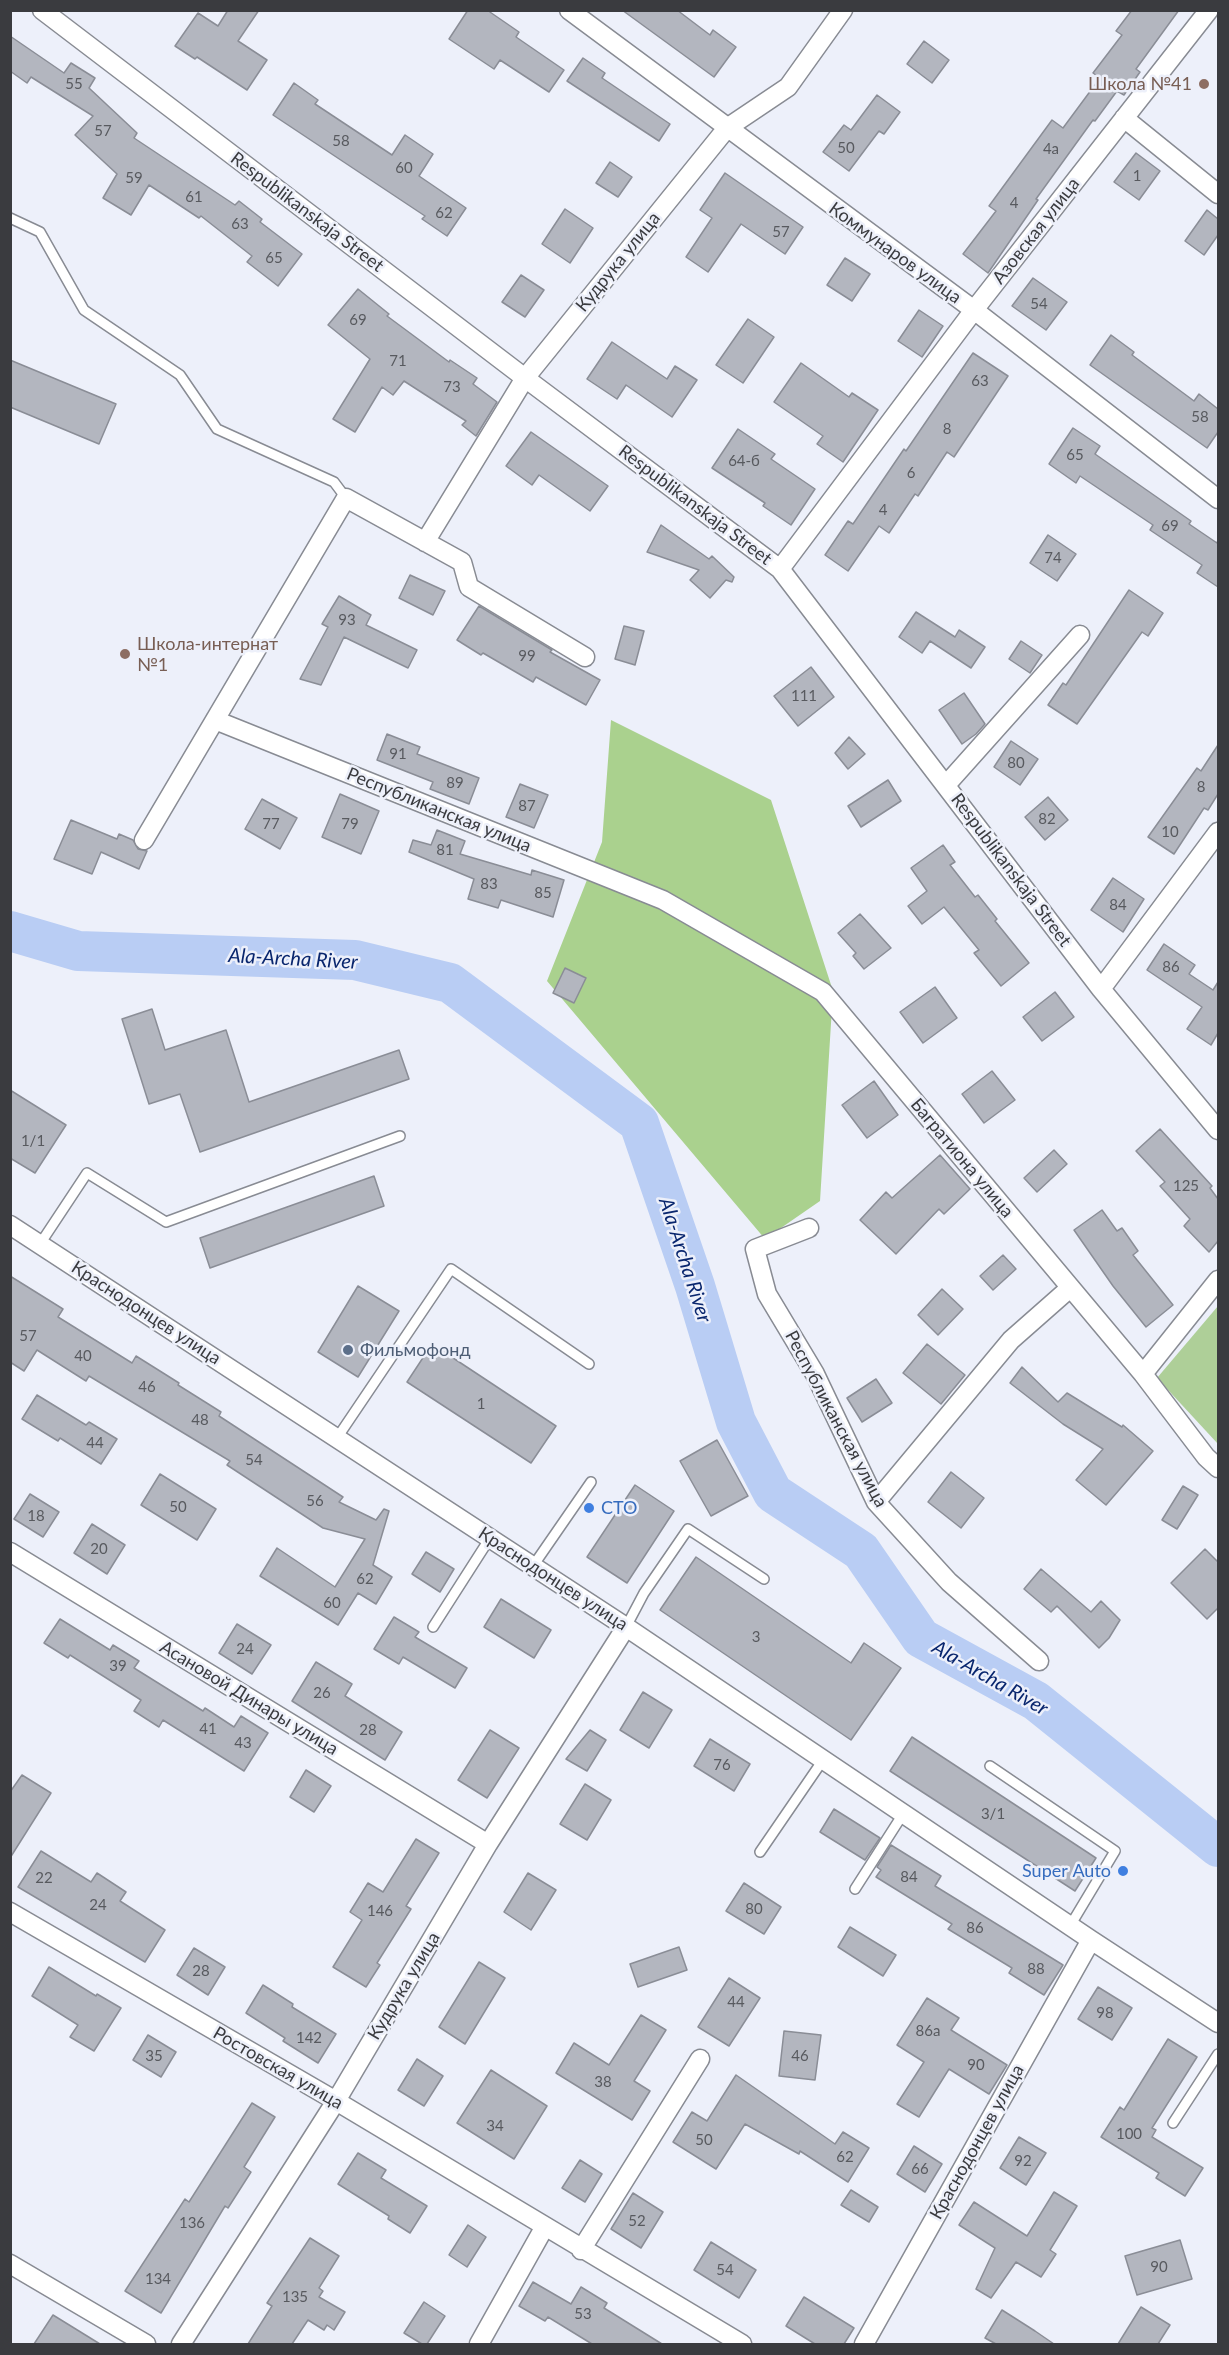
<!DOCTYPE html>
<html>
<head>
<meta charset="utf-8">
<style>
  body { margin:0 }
  #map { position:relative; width:1229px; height:2355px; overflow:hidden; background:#edf0fa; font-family:Lato,sans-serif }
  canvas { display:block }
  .frame { position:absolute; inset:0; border:12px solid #3a3b3f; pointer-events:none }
</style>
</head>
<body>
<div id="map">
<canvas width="1229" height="2355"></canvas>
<div class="frame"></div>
</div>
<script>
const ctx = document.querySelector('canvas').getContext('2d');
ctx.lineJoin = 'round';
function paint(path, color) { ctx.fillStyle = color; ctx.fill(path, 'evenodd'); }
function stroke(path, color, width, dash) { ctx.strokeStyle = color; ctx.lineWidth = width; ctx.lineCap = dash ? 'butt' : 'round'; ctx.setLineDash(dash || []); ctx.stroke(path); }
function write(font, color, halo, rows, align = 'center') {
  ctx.font = font + ' Lato,sans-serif'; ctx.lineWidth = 5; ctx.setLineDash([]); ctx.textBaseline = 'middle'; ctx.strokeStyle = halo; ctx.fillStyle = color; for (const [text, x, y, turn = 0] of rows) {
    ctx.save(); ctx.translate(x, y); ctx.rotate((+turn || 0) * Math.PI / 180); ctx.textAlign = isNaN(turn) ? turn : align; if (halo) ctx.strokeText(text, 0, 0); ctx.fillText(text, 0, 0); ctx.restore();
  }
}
paint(new Path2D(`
  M1218,1306v138l-61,-66z`), '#aecf98');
paint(new Path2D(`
  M611,720l160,80 62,191 -13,210 -55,38 -218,-258 55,-139z`), '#aad18e');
stroke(new Path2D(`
  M10,931l68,20 277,9 95,23 189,140 56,163 41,136 37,71 88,58 60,87 115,63 182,146`), '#b9cdf4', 40);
const building = new Path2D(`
  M228,10h31l-21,31 29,19 -20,30 -50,-33 -2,2 -20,-13 23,-33 20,13z
  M468,10h19l32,22 -3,5 48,33 -15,22 -49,-32 -6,9 -45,-30z
  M622,10h55l33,25 3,-5 23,17 -22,30z
  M1132,10h47l-43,59 4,3 -16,23 -7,-4 -22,30 -2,-1 -57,79 2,1 -50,73 -25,-19 33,-43 -7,-5 63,-86 11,8 37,-50 -7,-5 29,-38 -6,-4z
  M10,36l54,37 7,-10 24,15 -6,10 48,45 -3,5 101,67 4,-4 23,18 -2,3 42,32 -24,32 -31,-24 5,-6 -51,-40 -2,2 -50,-33 -18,30 -28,-17 14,-24 -42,-39 18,-19 -62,-39 -4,6 -17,-12z
  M924,41l25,19 -17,23 -25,-19z
  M583,58l22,15 -3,5 68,46 -11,17 -92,-60z
  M294,83l24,17 -3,4 77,51 13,-20 28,19 -14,22 47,32 -19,28 -25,-17 3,-3 -152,-101z
  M877,95l23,17 -16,22 -5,-3 -30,40 -26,-19 21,-27 7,5z
  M1136,153l24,18 -21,29 -25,-18z
  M610,162l22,15 -14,20 -22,-14z
  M725,173l78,54 -18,27 -44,-30 -33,48 -22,-15 26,-39 -12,-8z
  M565,209l28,19 -23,35 -28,-19z
  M1207,210l11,9v16l-14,20 -19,-14z
  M845,258l25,16 -18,27 -25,-16z
  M521,275l23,15 -19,27 -23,-15z
  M1033,278l34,24 -21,28 -34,-24z
  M358,289l31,25 -2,2 62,46 1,-2 27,18 -4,6 24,18 -21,34 -14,-11 4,-4 -62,-40 -11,14 -11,-8 -27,45 -22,-13 37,-60 -42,-34z
  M919,310l24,16 -21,31 -24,-16z
  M748,319l26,18 -31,46 -27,-18z
  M1111,335l23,17 -2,3 62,46 5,-7 19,15v23l-11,16 -117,-83z
  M612,342l55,37 8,-13 22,14 -25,37 -46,-32 -9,14 -30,-20z
  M973,353l35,23 -54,81 -7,-5 -29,44 -3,-2 -26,39 -10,-7 -31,45 -23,-16 23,-34 5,3 51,-75 2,2z
  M10,360l106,44 -17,40 -89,-37z
  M801,363l48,34 3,-4 26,17 -35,52 -26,-18 6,-8 -49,-34z
  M1073,428l27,18 -5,8 96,67 -2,3 28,19 1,-3v47l-21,-14 5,-8 -52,-35 3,-5 -73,-49 -4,7 -27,-19z
  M738,429l37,25 -4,5 44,30 -24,36 -28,-19 2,-3 -53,-35z
  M531,432l77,54 -18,25 -51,-36 -7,10 -26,-19z
  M661,525l48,34 3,-3 22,21 -2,5 -6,-2 -16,18 -20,-18 9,-10 -52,-18z
  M1048,535l28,19 -19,27 -27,-18z
  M410,575l35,16 -12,24 -34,-17z
  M1129,590l34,23 -15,23 -6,-4 -65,92 -29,-19 15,-22 3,2z
  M339,596l32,19 -5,10 51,25 -9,18 -64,-31 -23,48 -21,-6 28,-52 -6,-3z
  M479,606l73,44 -2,2 50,28 -14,25 -50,-28 -3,5 -50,-29 -2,2 -24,-15z
  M916,612l39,25 4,-7 26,17 -14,21 -41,-27 -8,12 -23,-16z
  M624,626l20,5 -9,34 -20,-6z
  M1021,641l21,14 -12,18 -21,-14z
  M811,667l23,30 -36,29 -24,-30z
  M964,693l21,31 -9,10 -14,10 -23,-34z
  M387,734l33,13 -3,7 62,24 -10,26 -39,-15 3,-7 -56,-22z
  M849,737l16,17 -17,15 -13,-16z
  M1011,741l27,18 -18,26 -26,-18z
  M1218,745v49l-10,16 -4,-2 -30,46 -26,-17 49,-69 4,3z
  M888,780l13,21 -40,26 -13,-21z
  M520,784l28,11 -14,33 -28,-11z
  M340,794l39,17 -18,43 -39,-17z
  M1048,797l20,23 -23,20 -20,-23z
  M262,799l35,19 -17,31 -35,-20z
  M71,820l46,19 2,-5 14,6 5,9 9,2 -8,18 -38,-17 -9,22 -38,-15z
  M437,830l28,11 -5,13 71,21 1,-5 32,10 -11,37 -52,-17 -3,8 -30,-9 6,-20 -65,-27 4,-12 18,5z
  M943,845l12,17 -5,3 25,32 3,-2 19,24 -2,2 34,42 -28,23 -27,-33 5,-3 -35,-43 -22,17 -14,-18 19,-15 -16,-23z
  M1113,878l31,21 -21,33 -32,-22z
  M860,914l31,34 -27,21 -11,-13 3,-3 -18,-20z
  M1164,944l31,21 -6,9 24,16 5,-8v51l-7,12 -24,-16 15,-22 -55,-37z
  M565,968l21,10 -12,25 -21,-10z
  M935,987l22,31 -34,25 -23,-31z
  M1055,992l19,25 -32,24 -19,-24z
  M152,1009l13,41 61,-20 23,72 150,-52 10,29 -209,73 -20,-58 -31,10 -27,-85z
  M992,1071l23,29 -31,23 -22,-29z
  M874,1081l24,34 -31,23 -25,-33z
  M10,1090l56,35 -31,48 -25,-15z
  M1160,1129l52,57 -2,2 8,11v42l-9,11 -25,-26 6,-7 -30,-33 5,-4 -29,-31z
  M1054,1150l13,14 -30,28 -13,-14z
  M940,1155l30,34 -26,25 -5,-5 -43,45 -36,-34 26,-28 6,6z
  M374,1176l10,30 -174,62 -10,-30z
  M1102,1210l15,21 5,-3 16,23 -5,4 40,50 -27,22 -33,-41 -39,-56z
  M1003,1255l13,14 -23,21 -13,-14z
  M10,1276l53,33 -5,8 74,46 4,-7 43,27 -1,2 43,27 -2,4 124,81 -4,5 37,18 8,-11 5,2 -16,54 19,12 -16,27 -18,-11 -20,32 -78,-49 17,-28 58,39 30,-48 -42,-11 -96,-63 3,-4 -141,-85 -3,5 -49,-31 -13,21 -14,-9z
  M358,1286l41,25 -41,66 -40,-25z
  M942,1289l21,20 -25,26 -20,-20z
  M432,1344l124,82 -25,37 -124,-81z
  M927,1344l38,31 -24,29 -38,-31z
  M1022,1367l36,35 9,-9 55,34 1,-2 30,26 -47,54 -30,-25 27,-31 -40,-25 -53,-41z
  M876,1379l16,24 -30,19 -15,-24z
  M37,1395l49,30 3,-3 28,17 -16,25 -41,-26 -2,3 -36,-22z
  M717,1440l31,56 -37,20 -31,-55z
  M951,1472l33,26 -23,30 -33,-26z
  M160,1474l56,35 -19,31 -56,-35z
  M635,1485l39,26 -47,72 -40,-26z
  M1183,1486l15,9 -21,34 -15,-9z
  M30,1494l29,18 -16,25 -29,-18z
  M92,1524l33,21 -18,29 -33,-21z
  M1205,1549l13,13v46l-11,11 -36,-36z
  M426,1552l28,17 -14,23 -28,-18z
  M696,1557l155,106 13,-20 37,25 -50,72 -191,-130z
  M1041,1569l50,43 10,-11 19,19 -11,18 -10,10 -42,-42 -6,6 -27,-23z
  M501,1599l50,31 -17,28 -50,-31z
  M394,1617l25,15 -4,5 52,31 -12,20 -52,-31 -4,7 -25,-15z
  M60,1619l50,31 3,-5 26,16 -5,7 69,43 2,-3 29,19 7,-11 27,17 -24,38 -81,-51 -4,7 -25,-16 7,-11 -71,-45 -2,3 -24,-15z
  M237,1624l34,21 -19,29 -33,-21z
  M316,1662l36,22 -7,12 57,36 -17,28 -93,-59z
  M643,1692l29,18 -23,38 -29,-18z
  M490,1730l29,18 -32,50 -29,-18z
  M590,1730l16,10 -19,31 -21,-12z
  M912,1737l184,121 -21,33 -185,-120z
  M710,1739l40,25 -16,27 -40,-25z
  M306,1770l25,16 -17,26 -24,-15z
  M22,1775l29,18 -41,65v-66z
  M585,1784l26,16 -24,40 -27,-16z
  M834,1809l46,29 -15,22 -45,-28z
  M416,1839l23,14 -33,53 5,3 -34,54 3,2 -14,22 -33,-20 29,-47 -12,-8 18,-29 15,9z
  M891,1845l50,31 -6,10 128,79 -19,30 -35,-22 3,-5 -64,-39 4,-5 -76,-47 5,-7 -4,-3z
  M41,1851l50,31 6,-9 29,19 -6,9 45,29 -20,32 -127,-75z
  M528,1873l28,17 -25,40 -27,-18z
  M744,1883l37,24 -17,27 -38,-23z
  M850,1927l46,28 -13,21 -45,-29z
  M679,1947l8,23 -49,17 -8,-23z
  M194,1948l31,19 -17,28 -31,-20z
  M479,1962l26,16 -40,66 -26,-17z
  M49,1967l47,29 1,-2 24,14 -27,43 -24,-14 8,-12 -46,-29z
  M729,1978l31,20 -31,48 -31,-19z
  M263,1985l30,19 -1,3 44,27 -18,29 -35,-22 2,-3 -39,-25z
  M1098,1987l34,21 -20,32 -34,-21z
  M927,1998l32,20 -8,12 56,35 -18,29 -40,-25 -30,48 -22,-13 27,-42 -27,-17z
  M641,2015l25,15 -32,51 16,10 -18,29 -76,-47 18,-30 35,22z
  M784,2031l37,4 -6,45 -36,-4z
  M148,2035l28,17 -15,25 -28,-17z
  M1168,2039l29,18 -45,71 4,2 -4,7 51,31 -18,28 -29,-18 3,-5 -58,-36 19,-30 4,3z
  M417,2059l26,17 -19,30 -26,-16z
  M491,2070l56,36 -33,53 -57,-36z
  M736,2075l99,69 8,-12 26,16 -21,34 -48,-31 -1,3 -54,-30 -29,45 -43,-27 19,-30 15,9z
  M252,2103l23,14 -31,50 7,5 -23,36 -3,-2 -64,107 -36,-22 60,-92 4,3z
  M1019,2137l27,16 -20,32 -26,-17z
  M914,2146l28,18 -17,28 -28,-18z
  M358,2153l28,17 -5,8 46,28 -17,27 -22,-14 1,-3 -51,-32z
  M580,2160l22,14 -17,28 -23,-14z
  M851,2190l27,17 -9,15 -28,-17z
  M1054,2192l23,14 -27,44 6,4 -15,23 -25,-15 -25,36 -15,-9 19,-41 -36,-23 15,-23 53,34z
  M633,2193l30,19 -22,36 -30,-19z
  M468,2225l18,12 -19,30 -18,-12z
  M310,2238l29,18 -20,32 4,3 -4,6 26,15 -11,18 -7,-5 -3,5 -16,-10 -16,24h-44l24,-38 -5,-3z
  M1180,2240l12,39 -55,16 -12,-39z
  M711,2242l45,28 -17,28 -45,-28z
  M533,2282l38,22 10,-17 26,16 -3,5 58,36h-70l-44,-27 -3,4 -26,-15z
  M804,2297l50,31 -10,16h-29l-29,-18z
  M424,2302l21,14 -18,28h-5l-18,-11z
  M1141,2307l29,18 -12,19h-40z
  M1002,2310l33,21 19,13h-58l-11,-6z
  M53,2315l47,29h-66z`);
paint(building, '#b3b6bf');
stroke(building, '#8a8d96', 1.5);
const service = new Path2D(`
  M10,218l30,14 44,78 96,65 37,54 117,53 12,16
  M40,1244l47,-71 79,49 234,-86
  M337,1438l114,-169 138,95
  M533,1566l58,-84
  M433,1627l57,-89
  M626,1627l18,-34 44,-64 76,50
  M990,1766l125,85 -45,75
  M760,1852l63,-92
  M855,1889l48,-75
  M1173,2123l45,-69`);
const minor = new Path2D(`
  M42,10l483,368 255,191 321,420 117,141
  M569,10l405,300 244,189
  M1124,118l94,76
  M425,542l100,-164 202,-250 61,-41 55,-77
  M780,569l194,-259 235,-300
  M215,720l448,180 160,92 320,382 63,83 12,11
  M946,785l134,-150
  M144,840l202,-342 116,64 7,25 116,70
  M1101,989l117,-157
  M10,1225l616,402 465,313 127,83
  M809,1228l-54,21 12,45 48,80 61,128 73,80 90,79
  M1143,1374l75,-94
  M876,1502l135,-162 59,-52
  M10,1552l478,292
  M10,1912l326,189 406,243
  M581,2250l119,-191
  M10,2264l136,80
  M181,2344l155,-243 152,-257 138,-217
  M479,2344l65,-116
  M864,2344l227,-404`);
stroke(service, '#888b93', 12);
stroke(minor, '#888b93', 21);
stroke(service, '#fff', 9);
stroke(minor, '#fff', 18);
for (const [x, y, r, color] of [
  [1204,84,6,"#8d6e63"],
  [125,654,6,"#8d6e63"],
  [348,1350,6,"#5c6f8a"],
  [589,1508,6,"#3f7fe0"],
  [1123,1871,6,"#3f7fe0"]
]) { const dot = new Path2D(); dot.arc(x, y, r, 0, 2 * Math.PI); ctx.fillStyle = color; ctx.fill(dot); stroke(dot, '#edf0fa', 2); }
write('15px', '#585a5f', null, [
  ["55",74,84],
  ["57",103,131],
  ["58",341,141],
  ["50",846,148],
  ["4a",1051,149],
  ["60",404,168],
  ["1",1137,176],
  ["59",134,178],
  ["61",194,197],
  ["4",1014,203],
  ["62",444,213],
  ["63",240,224],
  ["57",781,232],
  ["65",274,258],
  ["54",1039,304],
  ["69",358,320],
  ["71",398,361],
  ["63",980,381],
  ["73",452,387],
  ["58",1200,417],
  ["8",947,429],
  ["65",1075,455],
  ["64-б",744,461],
  ["6",911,473],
  ["4",883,510],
  ["69",1170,526],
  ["74",1053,558],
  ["93",347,620],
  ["99",527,656],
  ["111",804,696],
  ["91",398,754],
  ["80",1016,763],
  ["89",455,783],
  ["8",1201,787],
  ["87",527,806],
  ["82",1047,819],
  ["77",271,824],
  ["79",350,824],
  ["10",1170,832],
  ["81",445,850],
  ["83",489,884],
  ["85",543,893],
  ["84",1118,905],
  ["86",1171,967],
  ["1/1",33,1141],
  ["125",1186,1186],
  ["57",28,1336],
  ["40",83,1356],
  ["46",147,1387],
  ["1",481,1404],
  ["48",200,1420],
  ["44",95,1443],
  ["54",254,1460],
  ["56",315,1501],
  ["50",178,1507],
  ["18",36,1516],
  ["20",99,1549],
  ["62",365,1579],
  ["60",332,1603],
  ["3",756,1637],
  ["24",245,1649],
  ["39",118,1666],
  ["26",322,1693],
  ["41",208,1729],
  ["28",368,1730],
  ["43",243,1743],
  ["76",722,1765],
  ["3/1",993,1814],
  ["84",909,1877],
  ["22",44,1878],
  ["24",98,1905],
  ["80",754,1909],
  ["146",380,1911],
  ["86",975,1928],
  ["88",1036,1969],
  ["28",201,1971],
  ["44",736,2002],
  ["98",1105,2013],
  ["86a",928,2031],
  ["142",309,2038],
  ["35",154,2056],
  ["46",800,2056],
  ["90",976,2065],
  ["38",603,2082],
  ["34",495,2126],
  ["100",1129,2134],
  ["50",704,2140],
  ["62",845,2157],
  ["92",1023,2161],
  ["66",920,2169],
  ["52",637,2221],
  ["136",192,2223],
  ["90",1159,2267],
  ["54",725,2270],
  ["134",158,2279],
  ["135",295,2297],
  ["53",583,2314]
]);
write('18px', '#785e54', '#edf0fa', [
  ["Школа №41",1192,84],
  ["Школа-интернат",137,644,"left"],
  ["№1",137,665,"left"]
], 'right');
write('18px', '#3a3b3f', '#edf0fa', [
  ["Respublikanskaja Street",307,212,37],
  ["Азовская улица",1036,231,-52],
  ["Коммунаров улица",895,253,36],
  ["Кудрука улица",618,262,-51],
  ["Respublikanskaja Street",695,505,37],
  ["Республиканская улица",439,810,22],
  ["Respublikanskaja Street",1011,870,53],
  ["Багратиона улица",962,1158,50],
  ["Краснодонцев улица",146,1313,33],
  ["Республиканская улица",836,1419,62],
  ["Краснодонцев улица",553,1579,33],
  ["Асановой Динары улица",249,1698,31],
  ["Кудрука улица",404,1986,-59],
  ["Ростовская улица",278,2068,30],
  ["Краснодонцев улица",977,2142,-61]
]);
write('18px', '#4e5e75', '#edf0fa', [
  ["Фильмофонд",360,1350]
], 'left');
write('18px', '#366cbe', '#edf0fa', [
  ["СТО",601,1508],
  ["Super Auto",1111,1871,"right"]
], 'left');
write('italic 20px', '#09266e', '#edf0fa', [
  ["Ala-Archa River",293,959,3],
  ["Ala-Archa River",685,1260,72],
  ["Ala-Archa River",990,1678,30]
]);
</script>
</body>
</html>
